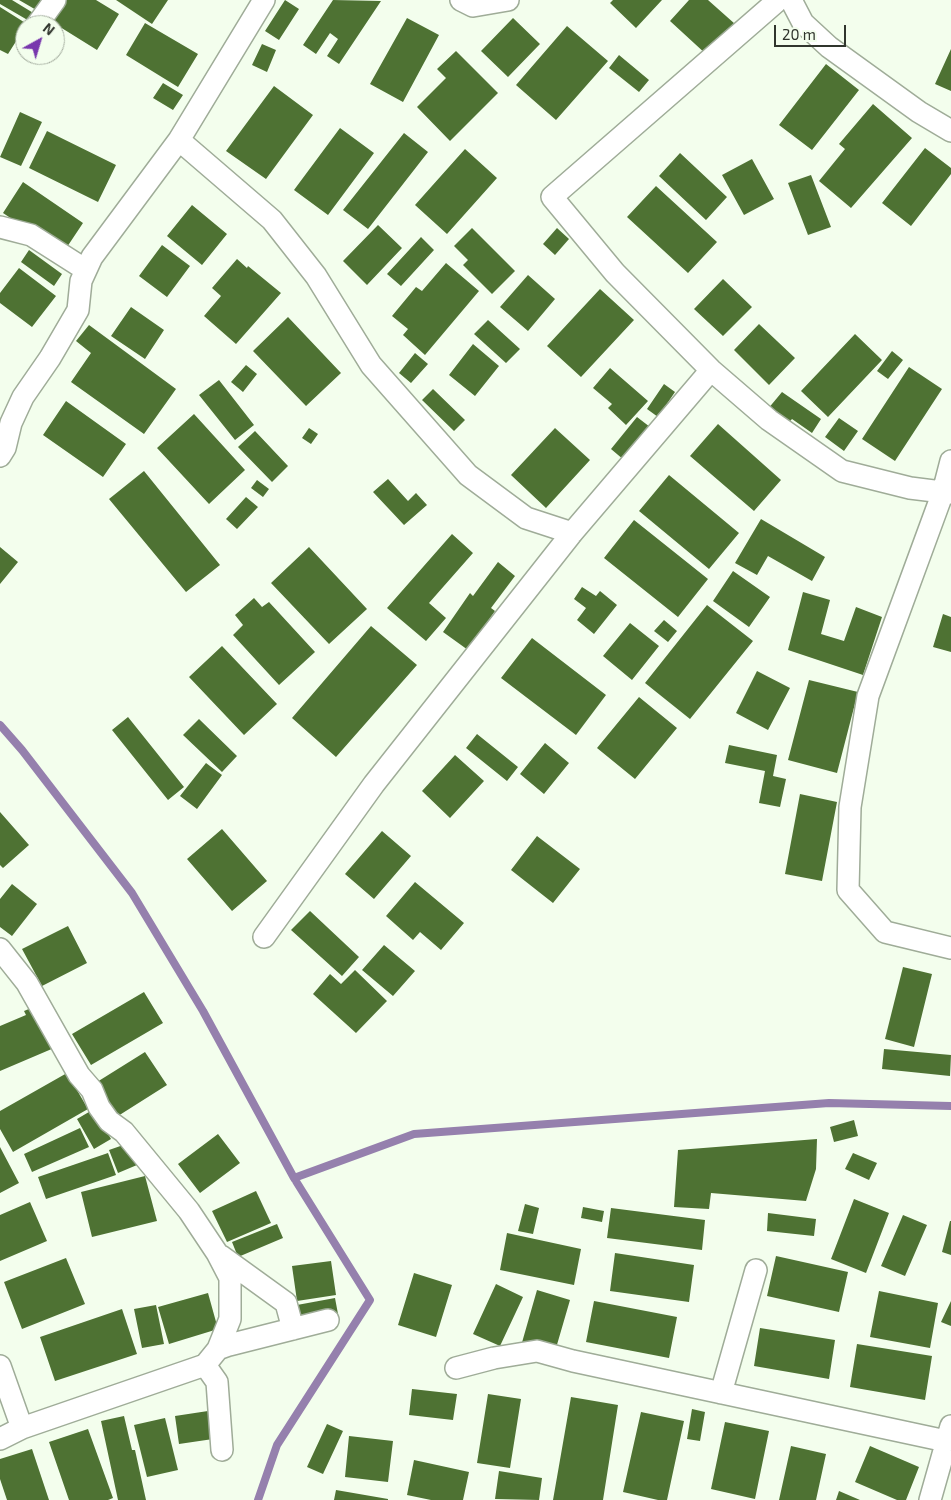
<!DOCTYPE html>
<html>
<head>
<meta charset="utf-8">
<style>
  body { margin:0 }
  #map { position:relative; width:951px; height:1500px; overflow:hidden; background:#f3feed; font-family:"Exo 2",sans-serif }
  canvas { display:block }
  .north { position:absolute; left:15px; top:15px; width:50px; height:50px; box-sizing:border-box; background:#f3feed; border:1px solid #a5aea0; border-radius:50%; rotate:39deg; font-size:14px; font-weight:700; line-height:20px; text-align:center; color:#30352d }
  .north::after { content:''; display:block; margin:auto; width:18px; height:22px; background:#7838ad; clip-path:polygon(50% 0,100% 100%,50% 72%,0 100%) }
  .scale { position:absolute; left:774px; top:25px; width:72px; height:22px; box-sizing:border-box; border:2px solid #30352d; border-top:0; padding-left:6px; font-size:15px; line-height:18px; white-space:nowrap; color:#30352d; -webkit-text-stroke:4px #f3feed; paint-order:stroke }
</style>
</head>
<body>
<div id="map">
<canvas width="951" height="1500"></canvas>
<div class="north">N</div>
<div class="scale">20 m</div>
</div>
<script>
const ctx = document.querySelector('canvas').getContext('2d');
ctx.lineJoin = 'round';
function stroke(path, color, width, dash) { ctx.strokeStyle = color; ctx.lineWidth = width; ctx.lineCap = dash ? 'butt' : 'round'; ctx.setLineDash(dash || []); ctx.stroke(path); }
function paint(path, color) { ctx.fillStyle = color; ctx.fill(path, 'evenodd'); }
stroke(new Path2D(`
  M0,725l22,25 110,143 71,118 91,167 76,122 -93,145 -19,55
  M294,1178l120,-44 415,-31 122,3`), '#9580ad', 8);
paint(new Path2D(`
  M0,0h12l23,14 -4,8 -31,-18z
  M19,0h26l-7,11z
  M66,0h30l23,14 -22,36 -45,-28z
  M116,0h52l-16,24z
  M285,0l14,9 -20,31 -14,-9z
  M333,0l48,1 -42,63 -12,-8 11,-17 -8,-6 -14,21 -13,-9z
  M613,0h49l-26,28 -26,-25z
  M689,0h19l27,24 -28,31 -37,-34z
  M0,7l27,17 -19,30 -8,-4z
  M407,18l32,17 -36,67 -33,-18z
  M513,18l27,26 -32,33 -27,-26z
  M145,23l53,31 -20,33 -52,-32z
  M567,26l41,35 -52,59 -40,-35z
  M262,44l14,6 -9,22 -15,-7z
  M951,49v42l-16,-7z
  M456,51l42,42 -48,48 -33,-34 29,-29 -9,-9z
  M619,55l30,25 -10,12 -30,-24z
  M826,64l33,26 -47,60 -33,-25z
  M163,83l20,12 -10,15 -20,-12z
  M274,86l39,29 -47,64 -40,-28z
  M873,104l39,34 -61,70 -32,-27 26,-32 -6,-5z
  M20,112l22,10 -21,44 -21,-9z
  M340,128l34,25 -46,62 -34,-25z
  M47,131l69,34 -18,37 -69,-34z
  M404,133l24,19 -60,77 -25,-19z
  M925,148l26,20v6l-40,52 -29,-23z
  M465,149l32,29 -50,56 -32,-29z
  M680,153l47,44 -21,23 -47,-44z
  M752,159l22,40 -30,16 -22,-40z
  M811,175l20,52 -23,8 -20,-52z
  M23,182l60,41 -20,30 -60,-40z
  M656,186l61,56 -29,31 -61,-56z
  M192,205l35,29 -25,31 -35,-29z
  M378,225l24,23 -35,37 -24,-24z
  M472,228l43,43 -23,23 -29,-29 5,-5 -14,-14z
  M557,228l12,11 -14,16 -12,-11z
  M421,237l13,13 -33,36 -14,-12z
  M162,245l28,21 -23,31 -28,-21z
  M29,250l33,24 -8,12 -33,-24z
  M237,259l10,9 1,-2 33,27 -45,51 -32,-28 17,-20 -9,-8z
  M446,263l33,28 -54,64 -22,-20 5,-6 -16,-13 24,-29 6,4z
  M19,268l37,28 -24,31 -32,-24v-10z
  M528,275l27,24 -27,32 -28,-24z
  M723,279l29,28 -29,29 -29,-27z
  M600,289l34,31 -53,57 -34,-31z
  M131,307l33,23 -19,29 -34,-23z
  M288,317l53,56 -35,33 -53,-55z
  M488,320l32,29 -14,14 -32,-29z
  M759,324l36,34 -26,27 -35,-35z
  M89,325l87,64 -32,45 -73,-52 20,-29 -15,-12z
  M855,334l27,26 -54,57 -27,-26z
  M473,344l26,22 -24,30 -26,-21z
  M892,351l11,9 -15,19 -11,-8z
  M415,353l13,11 -17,19 -12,-10z
  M246,365l11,9 -14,18 -12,-10z
  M909,367l33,22 -47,72 -33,-22z
  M610,368l38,33 -22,24 -18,-17 4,-4 -19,-16z
  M219,380l35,45 -19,15 -36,-45z
  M664,384l11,8 -17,25 -11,-8z
  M433,389l32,31 -11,11 -32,-31z
  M782,392l39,27 -9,14 -20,-14 -7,8 -18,-17z
  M66,401l60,43 -23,33 -60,-42z
  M194,414l51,56 -36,34 -52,-56z
  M637,417l13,10 -26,33 -13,-11z
  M839,418l19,13 -14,20 -19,-14z
  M718,424l63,56 -27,31 -64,-55z
  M309,428l9,6 -7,10 -9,-6z
  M555,428l35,32 -44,48 -35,-33z
  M255,431l33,35 -16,16 -34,-35z
  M144,471l76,94 -34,27 -77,-93z
  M669,475l70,58 -30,36 -70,-58z
  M388,479l20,22 8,-8 11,12 -23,20 -31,-33z
  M257,480l12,9 -6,8 -12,-9z
  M246,497l12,10 -21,22 -11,-10z
  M761,519l64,38 -13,24 -44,-25 -11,19 -22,-12z
  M634,520l74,59 -30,38 -74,-59z
  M452,534l21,19 -44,50 17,15 -20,23 -39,-33z
  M0,547l18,15 -18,22z
  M309,547l58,62 -38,35 -58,-61z
  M498,562l17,14 -24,32 4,3 -27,39 -25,-18 27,-39 3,3z
  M733,571l37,26 -21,30 -36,-26z
  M582,587l14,9 4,-5 17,14 -23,29 -17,-14 9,-12 -12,-9z
  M803,592l27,8 -9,34 23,7 12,-34 26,10 -19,58 -75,-25z
  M254,598l8,9 7,-5 46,50 -36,33 -46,-50 10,-10 -8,-10z
  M707,605l46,36 -63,78 -45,-36z
  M943,614l8,3v35l-18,-5z
  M664,620l13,11 -9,11 -14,-11z
  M630,623l29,23 -27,34 -29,-24z
  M371,626l46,39 -81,92 -44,-39z
  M532,638l74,57 -30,40 -75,-57z
  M222,646l55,58 -33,31 -55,-58z
  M757,671l33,17 -22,42 -32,-17z
  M809,680l49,12 -21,81 -49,-13z
  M639,697l38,31 -42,51 -38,-31z
  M128,717l56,70 -16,13 -56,-70z
  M199,719l38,37 -15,16 -39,-37z
  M477,734l41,33 -11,14 -41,-33z
  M545,743l24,20 -25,31 -24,-20z
  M729,745l48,10 -4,21 13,3 -6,28 -21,-4 6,-32 -40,-8z
  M455,755l29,26 -34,37 -28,-27z
  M206,763l16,12 -25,34 -17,-13z
  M800,794l37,8 -15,79 -37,-7z
  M0,812l29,33 -26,23 -3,-3z
  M222,829l45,52 -35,30 -45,-52z
  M382,831l29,25 -37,43 -29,-25z
  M537,836l43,33 -27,34 -42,-33z
  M415,882l49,41 -23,27 -21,-18 -7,8 -27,-24z
  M12,884l25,20 -25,32 -12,-9v-28z
  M310,911l49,46 -17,19 -51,-46z
  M68,926l19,37 -45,23 -20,-37z
  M384,945l31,26 -22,25 -31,-26z
  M903,967l29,7 -18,73 -29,-8z
  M355,970l32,31 -31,32 -43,-39 17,-20 11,10z
  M144,992l19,31 -72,42 -19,-31z
  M36,1006l18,42 -54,23v-45l26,-11 -2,-4z
  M884,1049l67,6 -1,21 -68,-7z
  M145,1052l22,33 -49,31 -21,-34z
  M67,1073l21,36 -75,43 -13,-23v-18z
  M94,1109l17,30 -17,10 -17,-30z
  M854,1120l4,16 -24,6 -4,-15z
  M80,1128l9,19 -57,25 -8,-18z
  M218,1134l22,29 -40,30 -22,-29z
  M817,1139l-1,30 -10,32 -95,-8 -2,16 -35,-2 4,-57z
  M129,1143l8,22 -19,8 -9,-23z
  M0,1147l19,36 -19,10z
  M108,1153l8,22 -70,24 -8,-22z
  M853,1153l24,10 -8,17 -24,-11z
  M145,1176l12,45 -65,16 -11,-45z
  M256,1191l15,32 -44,19 -15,-31z
  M854,1199l35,14 -23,60 -35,-14z
  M30,1202l17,39 -47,20v-46z
  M525,1204l14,4 -6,26 -15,-3z
  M583,1207l21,4 -2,11 -21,-4z
  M611,1208l94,12 -3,30 -95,-12z
  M768,1213l48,6 -2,17 -47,-5z
  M903,1215l24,10 -22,51 -24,-10z
  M950,1221h1v34l-9,-3z
  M277,1224l6,14 -45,19 -6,-15z
  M507,1233l74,16 -7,36 -74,-15z
  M615,1253l79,12 -5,37 -79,-11z
  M776,1256l72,16 -9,40 -72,-16z
  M66,1258l19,46 -63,25 -18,-47z
  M331,1261l5,34 -39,6 -5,-35z
  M414,1273l38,12 -16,52 -38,-12z
  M496,1284l27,13 -23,49 -27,-12z
  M537,1290l33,10 -16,55 -33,-9z
  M879,1291l59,12 -8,45 -60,-11z
  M208,1293l10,36 -49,15 -11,-37z
  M335,1298l3,16 -37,8 -4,-17z
  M594,1301l83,16 -8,41 -83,-16z
  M951,1301v25l-10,-4z
  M156,1305l8,39 -22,4 -8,-39z
  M122,1309l15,45 -82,27 -15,-44z
  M760,1328l75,12 -6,39 -75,-13z
  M857,1344l75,12 -7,44 -75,-13z
  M412,1389l45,5 -4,26 -44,-5z
  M488,1394l33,5 -11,69 -33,-5z
  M571,1397l47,8 -15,95h-50z
  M692,1409l13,3 -5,29 -13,-2z
  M208,1411l5,28 -34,5 -4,-28z
  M641,1412l43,9 -17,79h-9l-35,-8z
  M124,1416l8,34h3l11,50h-28l-17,-79z
  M165,1418l13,52 -31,7 -13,-52z
  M725,1422l44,9 -14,68 -44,-10z
  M327,1424l16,7 -20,43 -16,-7z
  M88,1429l25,69 -5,2h-39l-20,-58z
  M349,1436l44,5 -5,41 -43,-5z
  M791,1446l35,8 -10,46h-37z
  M870,1446l49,21 -13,33h-9l-42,-18z
  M32,1449l17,51h-42l-7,-21v-20z
  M414,1460l55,12 -6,28h-32l-24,-5z
  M499,1471l43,7 -3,22 -44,-1z
  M336,1490l52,9v1h-54z
  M839,1491l21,9h-24z`), '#4e7233');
const street = new Path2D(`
  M461,0l12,6 35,-6
  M791,0l12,23 26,24 90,65 32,19
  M776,2l-224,195 63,76 96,97 58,50 73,51 68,17 41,5
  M37,25l18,-25
  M179,140l93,80 44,56 55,89 97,110 58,43 46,15
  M0,227l31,8 55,35
  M0,456l5,-8 6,-25 12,-26 27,-39 28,-48 3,-29 11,-24 87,-117 85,-140
  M951,461l-8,31 -75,204 -18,111 -2,83 37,42 66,16
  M264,937l110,-153 198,-251 139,-163
  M0,949l27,34 52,92 13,15 7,17 10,14 15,11 65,79 28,42 13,25v41l-12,30
  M221,1256l65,47 7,26
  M205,1365l12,17 5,68
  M0,1366l22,62
  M456,1368l38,-10 43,-7 36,10 373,80
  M721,1393l35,-123
  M0,1439l22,-11 183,-63 13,-16 11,-4 99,-25
  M930,1500l21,-74`);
stroke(street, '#9fac98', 24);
stroke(street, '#fff', 21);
</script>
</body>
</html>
